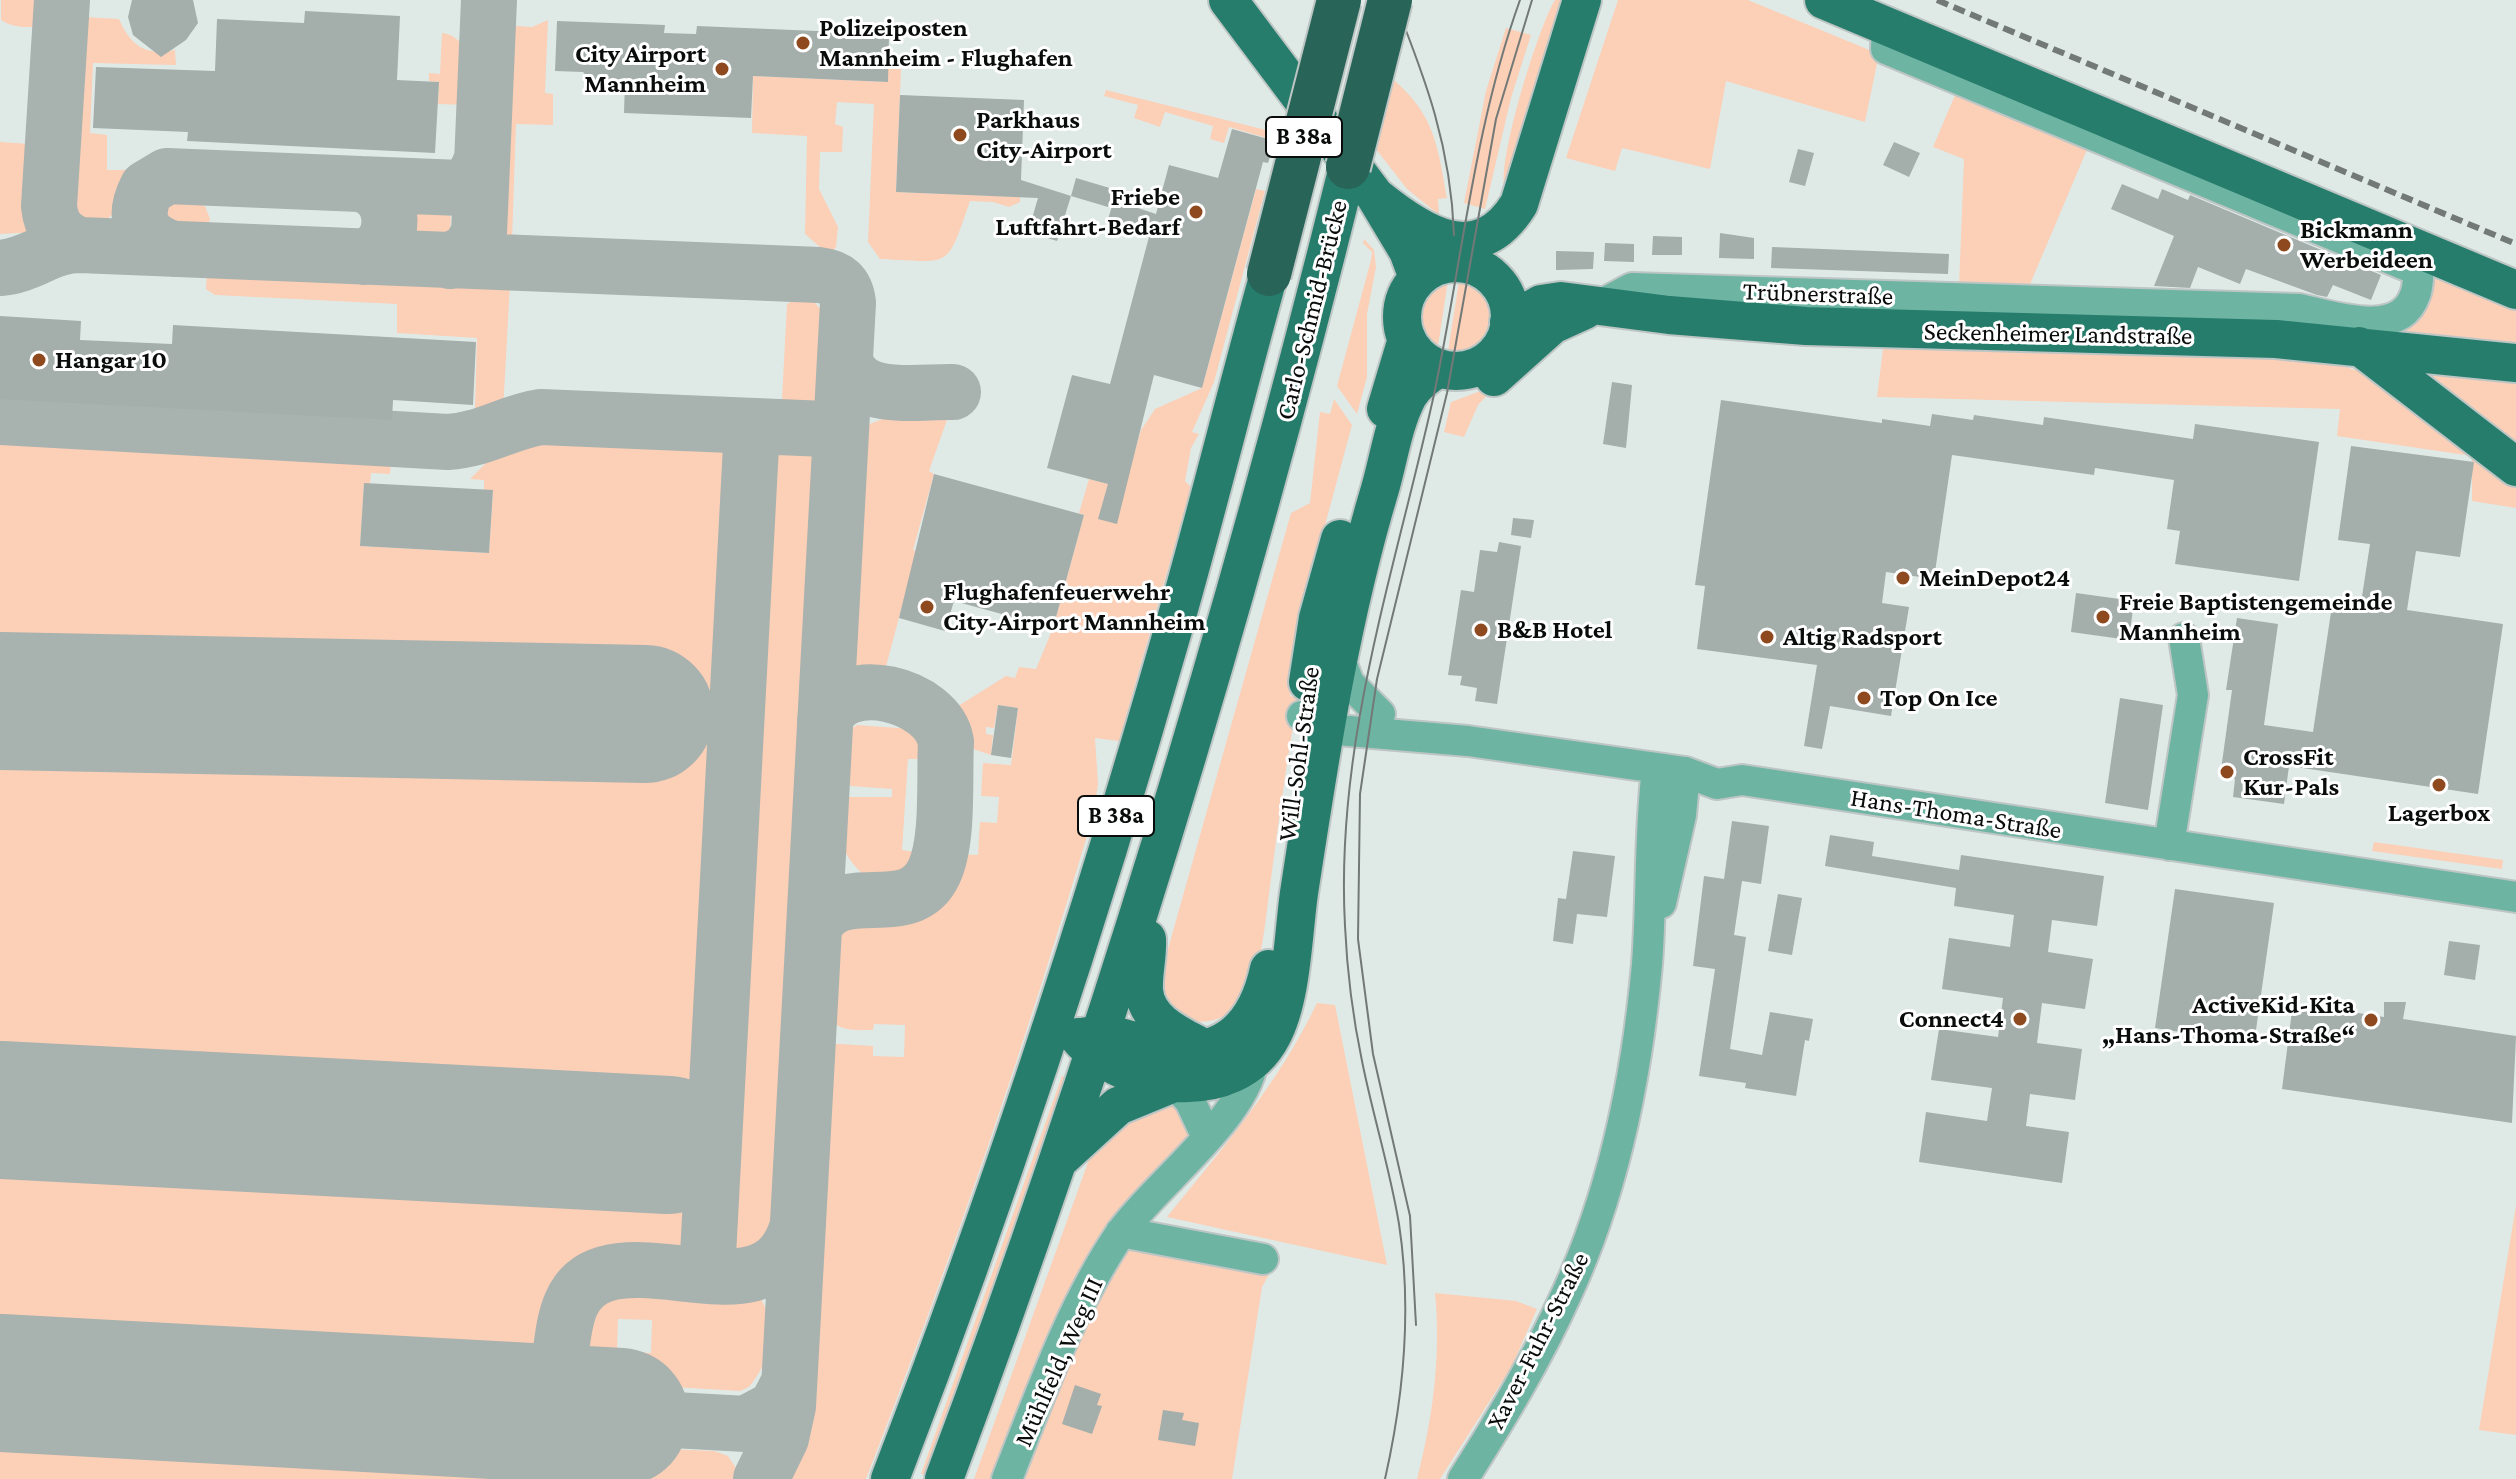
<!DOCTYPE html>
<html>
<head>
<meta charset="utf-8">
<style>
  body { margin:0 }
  canvas { display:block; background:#dfeae7 }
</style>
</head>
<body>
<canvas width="2516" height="1479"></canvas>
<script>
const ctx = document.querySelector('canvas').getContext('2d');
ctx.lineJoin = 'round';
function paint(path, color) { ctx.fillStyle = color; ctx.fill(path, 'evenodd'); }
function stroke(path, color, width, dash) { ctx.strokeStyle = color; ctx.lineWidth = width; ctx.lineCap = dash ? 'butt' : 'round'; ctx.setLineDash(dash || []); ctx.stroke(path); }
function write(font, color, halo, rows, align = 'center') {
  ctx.font = font + ' "Crimson Pro",serif'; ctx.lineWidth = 6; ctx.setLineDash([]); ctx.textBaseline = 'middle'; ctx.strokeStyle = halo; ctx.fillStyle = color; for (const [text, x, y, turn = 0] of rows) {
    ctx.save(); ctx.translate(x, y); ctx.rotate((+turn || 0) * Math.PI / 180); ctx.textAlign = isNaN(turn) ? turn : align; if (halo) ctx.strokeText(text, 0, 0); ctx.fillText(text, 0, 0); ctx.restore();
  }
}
paint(new Path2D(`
  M1,0h46l-1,22c-11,8 -34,6 -45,-2z
  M1555,0h14l-64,189c-9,-26 34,-164 50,-189z
  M1618,0h130l131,54 -14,68 -139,-41 -16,88 -88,-21 -7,23 -49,-13z
  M85,17l34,2c12,27 26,37 56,31l1,15 -83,-2 -3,70 17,2v35h19l-4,37 -20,16 -27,-7 -14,-22 3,-99 15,-72z
  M548,20l-3,73 8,1v31l-37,-1 -4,116 -10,-7 -7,-15 11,-187 11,-5 15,1z
  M1506,28l25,7 -20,63 -26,111 -21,-6 22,-112z
  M442,33c34,5 27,48 25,72l-29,-1 1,-22 -10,-1v-8l11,1z
  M888,67l13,2 -5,123 124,5v5l-11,5 -16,-5 -23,-1c-24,70 -18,61 -90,58l-12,-17 6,-138 -37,-2 -2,22 8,3 -1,25h-22l-1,37 19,38 -2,20 -7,8 -24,-21 2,-98 -55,-3 1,-57 134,6z
  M1383,71c50,39 54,68 64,127l-9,1 1,16 -32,-26 -42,-54z
  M1958,88l131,57 -61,144 -69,-2 5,-128 -31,-12z
  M1106,90l172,43 -1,8 -48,-14 -5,16 -14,-4 3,-13 -48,-14 -5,15 -26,-9 4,-13 -34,-9z
  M0,142l30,2 11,11 -4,77 -37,2z
  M1256,189l9,2 -51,191 -22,50 7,2 -8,14 -6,33 5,5 -1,9 -70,246 -24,-3 3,46 -5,32c-66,224 -142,445 -227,663h-83l17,-45 23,-391 50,3v10l31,1 1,-32 -31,-1 -1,6c-12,0 -32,2 -41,-9 -14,-18 -6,-82 10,-98 36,-34 89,19 115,-69l21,1 2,-33 17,1 2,-26 -18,-1 2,-33 28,2 7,-57 -20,-3 -4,23 -8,-1v7l7,1 -2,20 -30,-10 -6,-37 51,-32 9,2 4,-11 17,2 17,-41 31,-113 -5,-2 10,-34 35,9 17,-58 14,-21 47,-21z
  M168,198l37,8 5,13 -4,10 -16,5 -22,-8 -10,-18z
  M415,211l29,1 7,5 -2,24 -10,5 -30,-4 -6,-8v-13z
  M1364,239l10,11 2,17 -9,47v63l-10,37 -20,-28 34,-126 1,-8 -9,-9z
  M223,262l260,6 15,4 12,11 -7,129 -28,-4 2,-70 -80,-5v-29l-182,-9 -9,-6 1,-17z
  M2429,266l87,38v46l-147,-20z
  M1449,274l-12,79c-33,-25 -26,-65 12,-79z
  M1460,275c38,9 48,50 19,75l-32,7z
  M806,293l26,29 -5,87 -8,5 -24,-1 -13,-14 5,-95z
  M1883,349l376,6 78,9 27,9 152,110v25l-44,-7v-45l-135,-20 3,-27 -463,-12z
  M2403,365l113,12v70z
  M1497,385l-19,20 -14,32 -20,-5 7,-30z
  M1334,399l18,26 -35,130 -27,141 8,2c-11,60 -19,121 -27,181 -5,34 -7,70 -18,102 -21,57 -94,55 -91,-11l129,-457 19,-10 10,-91 10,2z
  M949,414l-20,57 5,3 -21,76 57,15h-57l-29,109 -21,1 -18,-26 12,-220 28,-11z
  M523,432l283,13 19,18 -38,701 -17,76c-7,7 -13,8 -22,11 -8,2 -15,7 -23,8 -41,9 -88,-16 -129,0 -64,23 -42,98 -73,113l-523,-28v-911l392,15 -2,26 -19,-1 -1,11h-6l-4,62 129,7 4,-62 -9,-1v-10l-14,-1 42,-42z
  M857,725l55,4 9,17 -1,13h-12l-6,91 13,2 -10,21 -31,8c-28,-14 -42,-50 -39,-80l4,-4h53v-8l-42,-3 -14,-14 3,-35z
  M2374,842l129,18 -1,9 -130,-18z
  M1317,1003l18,2 52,260 -220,-48c56,-69 111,-133 150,-214z
  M1062,1076l5,2 -141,396h-5z
  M1167,1097l25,23 -6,20 -187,339h-25l117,-325 19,-31z
  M2516,1205v230l-37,-5z
  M1131,1239l141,30 -10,18 -30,192h-212l69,-162z
  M630,1286l118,6 13,7c17,31 10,61 -12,88l-9,4 -118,-7 -1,-4 -43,-3c3,-40 0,-89 52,-91zM618,1319l34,1 -1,33 -34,-2z
  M1435,1293l81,8 21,8 -25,57 -72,113h-23c16,-61 24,-123 18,-186z
  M0,1420l617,32 1,-5 96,4 14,5 8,12 -2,11h-734z`), '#fccfb7');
stroke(new Path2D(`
  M62,0l-13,206c2,21 11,32 31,39
  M360,184l101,4 12,-8 9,-20
  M174,249c-32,-9 -43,-30 -27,-61l20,-12 193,8c37,8 40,61 4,73
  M450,261l19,-10 10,-18 10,-233
  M0,268c30,-2 49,-23 80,-23l739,30c18,2 27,10 29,28l-60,1103 -7,32 -20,41
  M845,360c11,44 72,31 108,32
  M0,417l448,25c35,-2 60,-20 93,-25l285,12 14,16
  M814,928c23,-54 95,-2 120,-56 15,-32 10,-93 12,-130 -8,-48 -104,-72 -121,-22
  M668,1145l45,3
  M707,1274l45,-847
  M510,1410c9,-2 22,-1 30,-6 36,-23 3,-112 65,-130 65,-19 168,42 193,-49
  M620,1417l126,7 30,-16 13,-25`), '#a8b2af', 56);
stroke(new Path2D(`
  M0,701l645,13
  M0,1110l668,35
  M0,1383l620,34`), '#a8b2af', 138);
paint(new Path2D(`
  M132,0h61l5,23 -12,17 -25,17 -28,-22 -5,-18z
  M305,11l95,5 -3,64 42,2 -4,71 -248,-12 1,-9 -95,-4 3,-61 119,4 2,-52 87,4z
  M557,21l108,4 -1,8 32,1 1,-8 192,8 -1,48 -135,-6 -2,42 -127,-5 1,-32 -35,-1 -7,-8 -28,-1z
  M900,95l124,5 -3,80 50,16 -14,45 -29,-9 10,-34 -142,-6z
  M1232,129l43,12 -7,22 -5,-1 -61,226 -48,-13 -37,149 -19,-5 10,-35 -61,-16 25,-93 38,9 40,-151 -42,-14 6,-19 42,14 13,-49 49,13z
  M1894,142l26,11 -11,24 -26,-12z
  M1798,149l16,4 -9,33 -16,-4z
  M1076,178l37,11 -5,18 -37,-11z
  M2122,184l36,15 4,-10 26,11 2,-5 191,80 -10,25 -38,-15 -6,12 -10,-2 -71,-26 -6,15 -42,-17 -8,21 -36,-2 20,-50 -63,-27z
  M1720,233l34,5v21l-35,-1z
  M1653,236l29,1v18h-30z
  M1605,243l29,1v18l-30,-1z
  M1772,247l177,7 -1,20 -177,-6z
  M1556,251l38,1 -1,17 -37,1z
  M0,316l81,5 -1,19 92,4 1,-19 303,17 -3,63 -80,-5 -1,20 -392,-21z
  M1612,382l20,3 -6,63 -23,-4z
  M1721,400l161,23v-4l48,7 2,-12 41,6 1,-5 69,10 1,-8 149,22 2,-15 124,18 -20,139 -124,-17 5,-33 -13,-2 7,-49 -79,-12 -1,7 -142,-20 -18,124 -48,-7 -4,31 27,4 -18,109 -61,-10 -8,43 -18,-3 13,-81 -120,-16 8,-63 -10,-1z
  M2351,446l123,16 -14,95 -44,-6 -9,59 96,14 -25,170 -189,-28 -5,38 -51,-7 2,-18 -15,-2 12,-87h-6l11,-72 41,6 -14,101 49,7 20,-133 28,4 9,-59 -32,-4z
  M934,474l150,41 -31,113 -99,-27 -9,30 -46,-13z
  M364,483l129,7 -4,63 -129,-7z
  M1513,518l21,2 -3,18 -20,-3z
  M1499,542l22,4 -24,158 -22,-3 2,-13 -17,-3 2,-9 -14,-1 13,-85 13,2 6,-42 17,2z
  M2076,593l58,8 -5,39 -58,-8z
  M2120,698l43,7 -15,105 -43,-7z
  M998,705l20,3 -7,50 -20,-3z
  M1732,821l37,5 -8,58 -19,-3 -8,54 12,2 -16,112 32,6 8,-43 43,7 -4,22 -4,-1 -9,56 -51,-8 1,-5 -47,-7 16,-107 -22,-3 11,-90 20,3z
  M1830,835l44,7 -2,14 87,14 2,-15 143,21 -7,50 -45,-6 -4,32 45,7 -8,50 -43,-6 -5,40 45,6 -7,51 -45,-6 -4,32 43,6 -7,51 -143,-21 7,-50 61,9 5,-33 -61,-8 8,-51 59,8 5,-39 -61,-9 7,-51 61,9 4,-32 -60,-9 2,-18 -131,-22z
  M1573,851l42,5 -8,61 -30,-3 -4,30 -20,-3 5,-43 8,1z
  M2175,889l99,14 -20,141 -99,-16z
  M1778,894l24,4 -10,57 -24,-4z
  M2449,941l31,4 -5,35 -31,-5z
  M2384,1002h22l-3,17 113,17 -4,87 -230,-34 11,-86 91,14z
  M1075,1385l26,9 -4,11 5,1 -10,28 -30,-10z
  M1163,1410l21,3 -2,7 17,3 -4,23 -37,-6z`), '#a4aeab');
const minor = new Path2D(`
  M1887,26l-1,23 531,221
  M1600,305l32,-17 667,21c34,7 100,31 116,-14 5,-13 3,-32 4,-45
  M1338,654l11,29 31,31
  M1302,716l23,13 143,12 217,31 32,12 25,-4 774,117
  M2169,845l24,-150 -9,-57
  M1661,903l20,-88 4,-43
  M1174,1083l16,18 17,36
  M1121,1232l142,27
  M1007,1479c33,-83 63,-171 113,-245 33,-48 132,-121 134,-180
  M1463,1479c38,-60 75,-121 104,-186 47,-102 70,-217 80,-329 5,-65 2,-130 10,-195`);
const major = new Path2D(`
  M1228,0l147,196 33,55 10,27
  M1824,0l692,290
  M1375,196c48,39 103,74 144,8l63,-204
  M1402 317a54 54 0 1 1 108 0a54 54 0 1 1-108 0Z
  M1509,322l32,-18 20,-3 108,14 137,11 470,13 240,24
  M2359,346l157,121
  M1494,377l58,-52 33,-15
  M1386,409l21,-70
  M1308,682l10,-64 22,-79
  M1147,939c1,18 -4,34 -3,51 2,30 33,44 56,56
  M1078,1037c45,53 157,70 194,-1 20,-37 21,-100 27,-143 21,-136 41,-271 81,-404 9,-31 13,-64 28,-93 7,-12 19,-21 31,-28
  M1079,1038c33,-10 54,5 85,11 61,10 93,-24 105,-80
  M1061,1158l57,-52 56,-23
  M890,1479c108,-279 201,-562 283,-849 34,-118 63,-238 96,-356
  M944,1479c161,-429 294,-868 404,-1312`);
stroke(minor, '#bdc6c4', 34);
stroke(major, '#bdc6c4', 42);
stroke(minor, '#6eb4a3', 30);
stroke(major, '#277d6c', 38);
stroke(new Path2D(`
  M1394,0c32,80 57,147 60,235
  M1416,1325l-6,-109 -37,-162 -15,-115 2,-145 17,-115 70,-286 49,-274 36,-119
  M1385,1479c19,-84 27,-170 14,-255 -9,-55 -26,-108 -37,-163 -9,-43 -15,-91 -17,-135 -10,-182 49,-352 88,-527 29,-135 40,-268 87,-399`), '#727977', 2);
stroke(new Path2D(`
  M1937,0l579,244`), '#727977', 6, [12, 6]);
const highwayBridge = new Path2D(`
  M1348,167l42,-167
  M1269,274l70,-274`);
stroke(highwayBridge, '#bdc6c4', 48, []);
stroke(highwayBridge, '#286558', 44);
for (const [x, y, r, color] of [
  [803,43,8,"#8e4a1e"],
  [722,69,8,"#8e4a1e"],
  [960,135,8,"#8e4a1e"],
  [1196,212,8,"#8e4a1e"],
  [2284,245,8,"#8e4a1e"],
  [39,360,8,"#8e4a1e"],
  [1903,578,8,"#8e4a1e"],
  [927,607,8,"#8e4a1e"],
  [2103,617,8,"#8e4a1e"],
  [1481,630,8,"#8e4a1e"],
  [1767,637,8,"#8e4a1e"],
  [1864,698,8,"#8e4a1e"],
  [2227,772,8,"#8e4a1e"],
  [2439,785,8,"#8e4a1e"],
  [2020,1019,8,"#8e4a1e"],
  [2371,1020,8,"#8e4a1e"]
]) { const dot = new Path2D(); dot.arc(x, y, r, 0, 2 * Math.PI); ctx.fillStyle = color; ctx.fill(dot); stroke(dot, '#fff', 3); }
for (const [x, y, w] of [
  [1304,137,76],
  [1116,816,76]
]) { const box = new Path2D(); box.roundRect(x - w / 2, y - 20, w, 40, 6); ctx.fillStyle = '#fff'; ctx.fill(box); stroke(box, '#090c0b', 2); }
write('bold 24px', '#090c0b', null, [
  ["B 38a",1304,137],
  ["B 38a",1116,816]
]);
write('bold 26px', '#090c0b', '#fff', [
  ["Polizeiposten",819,28],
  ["Mannheim - Flughafen",819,58],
  ["City Airport",706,54,"right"],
  ["Mannheim",706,84,"right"],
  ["Parkhaus",976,120],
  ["City-Airport",976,150],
  ["Friebe",1180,197,"right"],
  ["Luftfahrt-Bedarf",1180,227,"right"],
  ["Bickmann",2300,230],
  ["Werbeideen",2300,260],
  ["Hangar 10",55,360],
  ["MeinDepot24",1919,578],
  ["Flughafenfeuerwehr",943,592],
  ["City-Airport Mannheim",943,622],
  ["Freie Baptistengemeinde",2119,602],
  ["Mannheim",2119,632],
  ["B&B Hotel",1497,630],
  ["Altig Radsport",1783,637],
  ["Top On Ice",1880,698],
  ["CrossFit",2243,757],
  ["Kur-Pals",2243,787],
  ["Lagerbox",2439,813,"center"],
  ["ActiveKid-Kita",2355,1005,"right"],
  ["„Hans-Thoma-Straße“",2355,1035,"right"],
  ["Connect4",2004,1019,"right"]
], 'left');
write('26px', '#090c0b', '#fff', [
  ["Trübnerstraße",1818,294,2],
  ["Carlo-Schmid-Brücke",1312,310,-76],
  ["Seckenheimer Landstraße",2058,334,1],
  ["Will-Sohl-Straße",1299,754,-82],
  ["Hans-Thoma-Straße",1956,814,9],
  ["Xaver-Fuhr-Straße",1538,1341,-63],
  ["Mühlfeld, Weg III",1059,1362,-66]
]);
</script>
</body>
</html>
